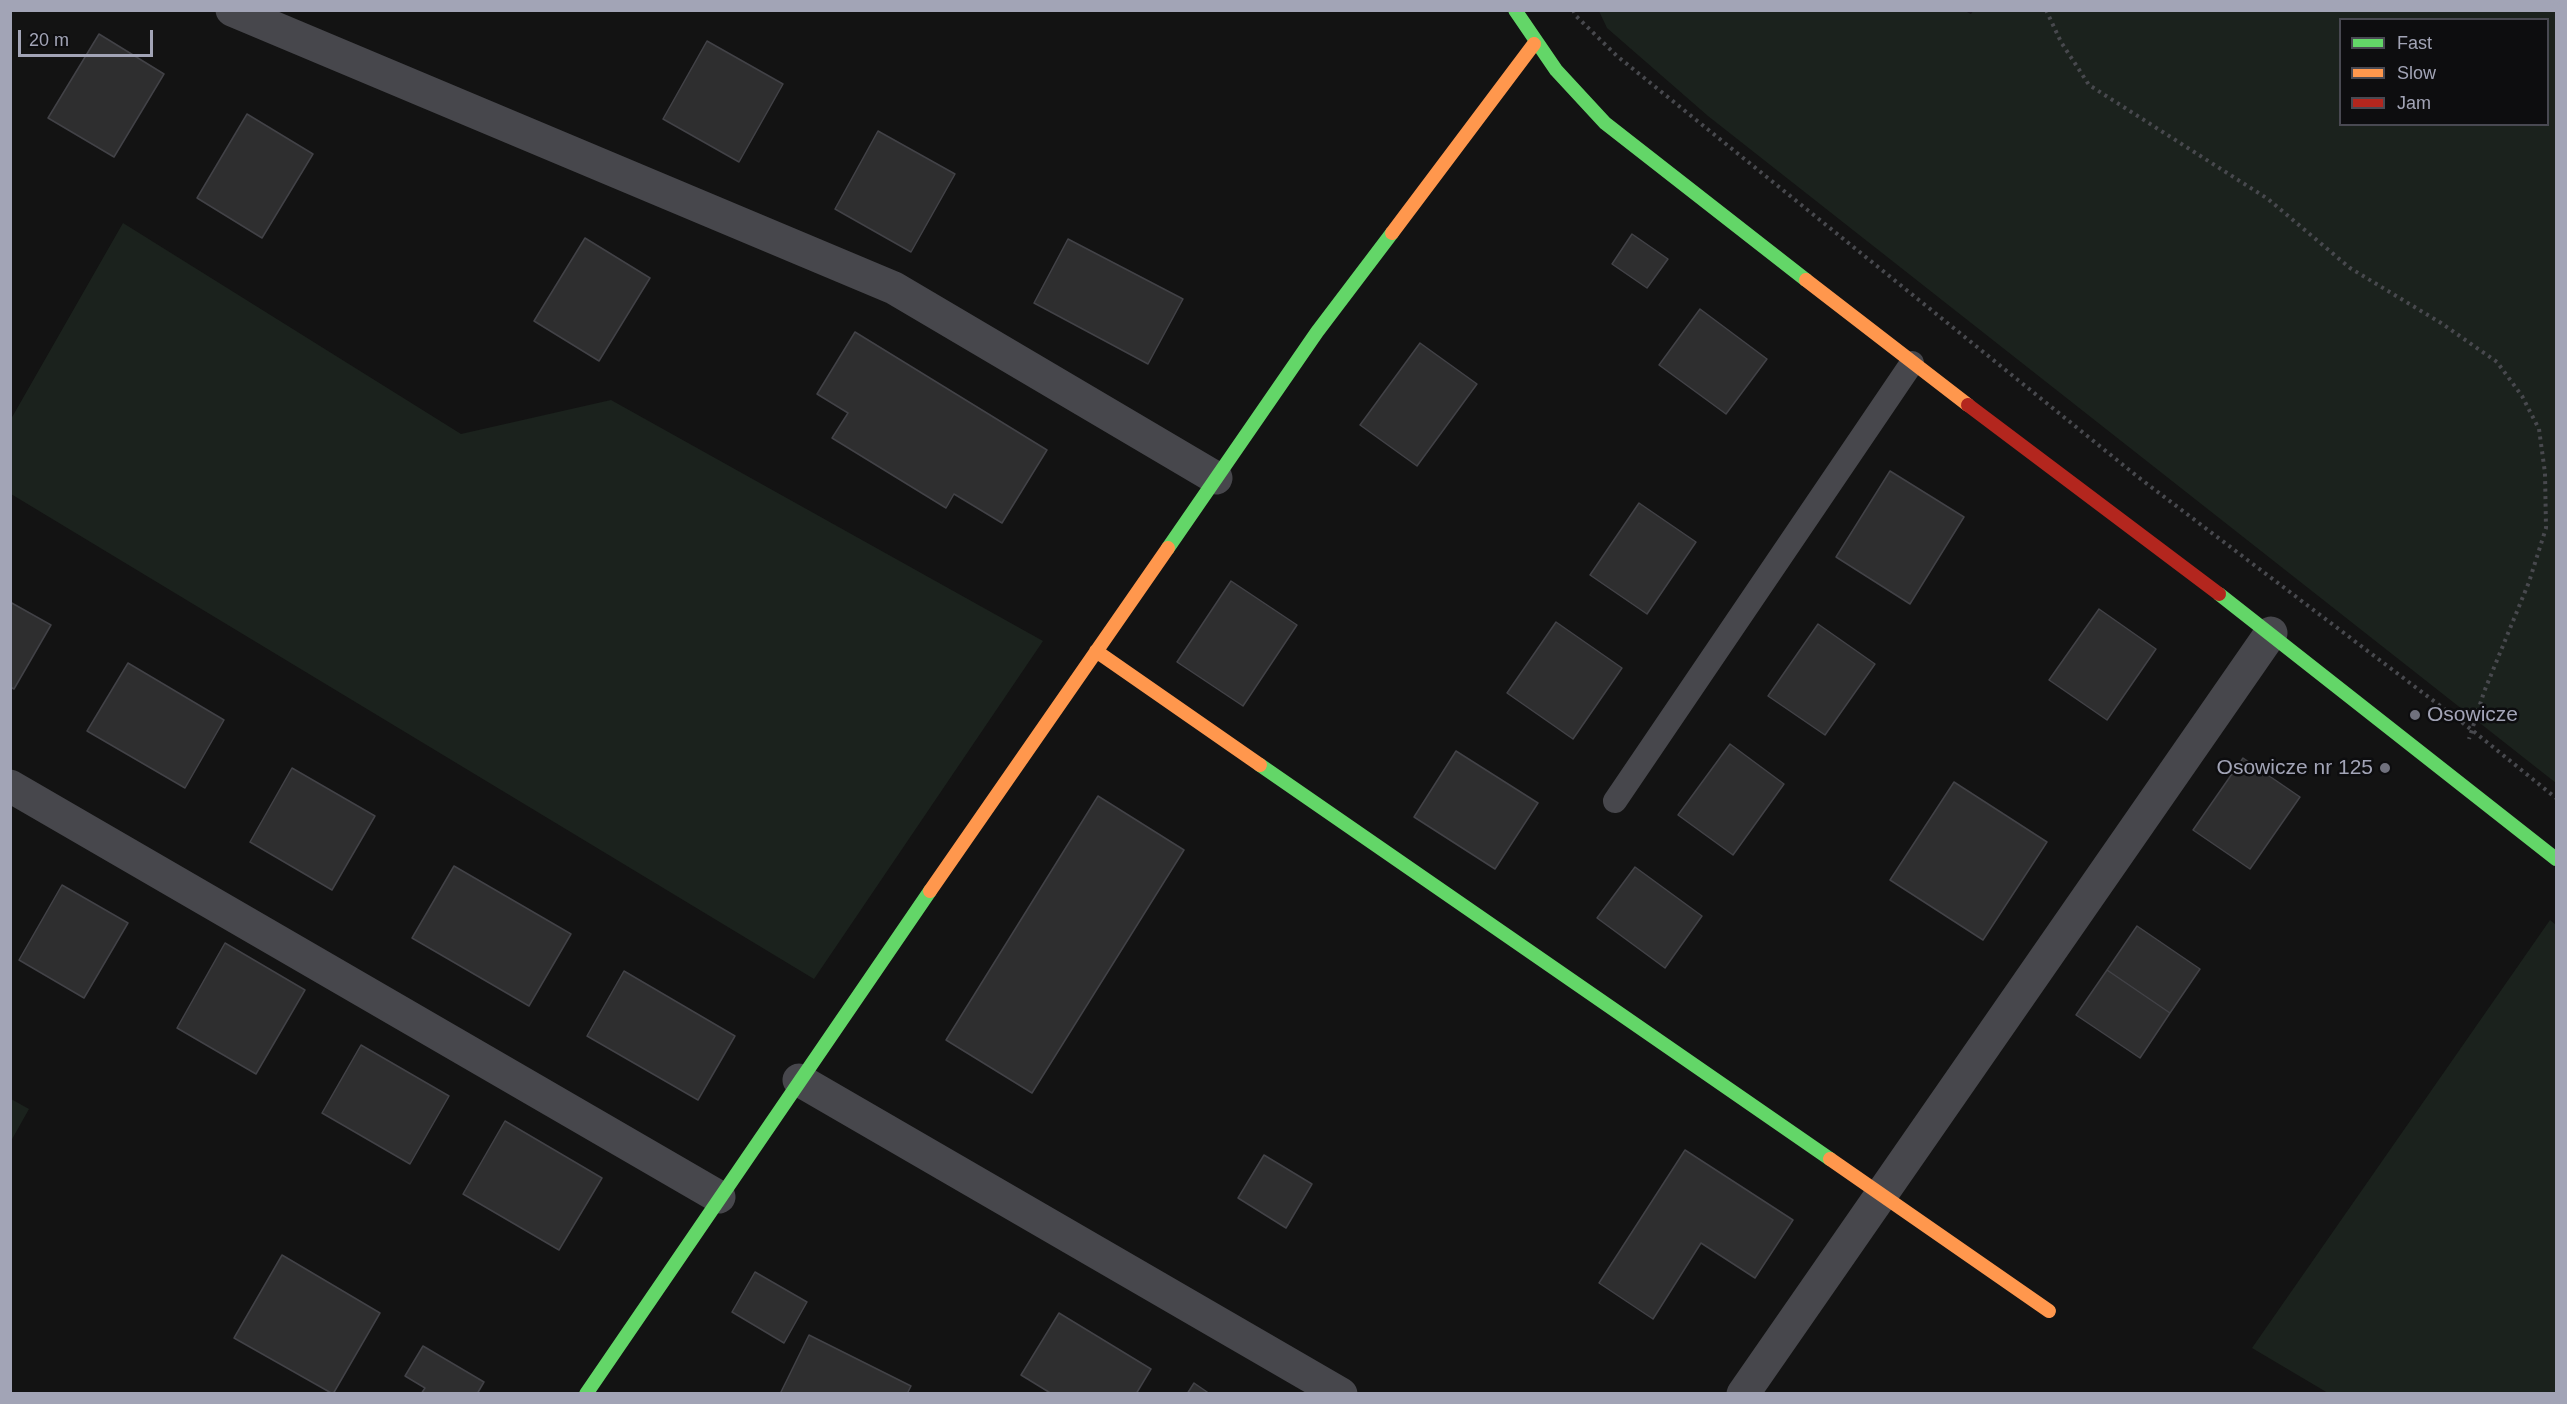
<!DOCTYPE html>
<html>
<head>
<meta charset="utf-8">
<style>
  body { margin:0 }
  #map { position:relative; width:2567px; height:1404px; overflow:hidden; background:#131313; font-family:Arial,sans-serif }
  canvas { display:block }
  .frame { position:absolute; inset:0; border:12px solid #a2a4b6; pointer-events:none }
  .legend { position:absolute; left:2339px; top:18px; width:210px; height:108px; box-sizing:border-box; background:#0d0d0f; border:2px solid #494952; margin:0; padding:8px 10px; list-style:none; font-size:18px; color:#a2a4b6 }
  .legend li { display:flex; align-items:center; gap:12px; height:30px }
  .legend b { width:30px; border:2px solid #494952 }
  .scale { position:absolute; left:18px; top:30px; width:135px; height:27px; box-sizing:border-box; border:3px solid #a2a4b6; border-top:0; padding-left:8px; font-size:18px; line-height:21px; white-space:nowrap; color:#a2a4b6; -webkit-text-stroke:4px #0d0d0f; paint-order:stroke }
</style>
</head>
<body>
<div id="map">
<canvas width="2567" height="1404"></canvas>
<div class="frame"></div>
<ul class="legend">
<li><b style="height:8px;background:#63d668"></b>Fast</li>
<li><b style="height:8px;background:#ff974d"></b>Slow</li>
<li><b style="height:8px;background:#b3261e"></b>Jam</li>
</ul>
<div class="scale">20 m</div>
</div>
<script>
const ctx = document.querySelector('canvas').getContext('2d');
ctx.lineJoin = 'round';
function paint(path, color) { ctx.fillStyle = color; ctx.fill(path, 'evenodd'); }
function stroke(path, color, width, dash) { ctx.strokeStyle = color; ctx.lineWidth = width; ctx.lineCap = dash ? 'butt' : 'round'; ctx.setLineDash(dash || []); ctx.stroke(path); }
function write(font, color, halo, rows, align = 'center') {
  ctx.font = font + ' Arial,sans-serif'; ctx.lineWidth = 5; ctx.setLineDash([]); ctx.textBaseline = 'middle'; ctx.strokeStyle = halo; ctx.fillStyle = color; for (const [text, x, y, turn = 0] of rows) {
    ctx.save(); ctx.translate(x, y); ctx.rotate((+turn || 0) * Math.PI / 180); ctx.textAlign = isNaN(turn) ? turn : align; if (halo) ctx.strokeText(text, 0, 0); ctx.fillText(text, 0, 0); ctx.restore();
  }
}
paint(new Path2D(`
  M1965,11l6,3 3,-4 582,1v772l-848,-667 -101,-88 -8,-17zM2340,20h208v104h-208z
  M123,223l338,211 150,-34 432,241 -229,338 -803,-485v-75z
  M2550,920l6,5v468h-228l-76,-45z
  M11,1099l18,10 -18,32z`), '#1b221d');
const building = new Path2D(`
  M99,34l65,40 -50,83 -66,-39z
  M707,41l76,43 -44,78 -76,-43z
  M247,114l66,40 -51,84 -65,-40z
  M878,131l77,43 -44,78 -76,-43z
  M1632,234l36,25 -21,29 -35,-24z
  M585,238l65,40 -51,83 -65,-40z
  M1068,239l115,60 -35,65 -114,-61z
  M1700,309l67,50 -41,55 -67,-49z
  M855,332l192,118 -45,73 -48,-29 -8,14 -114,-70 16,-25 -31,-19z
  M1420,343l57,41 -60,82 -57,-41z
  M1890,471l74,46 -54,87 -74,-47z
  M1639,503l57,39 -49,72 -57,-39z
  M1231,581l66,44 -54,81 -66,-44z
  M10,602l41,23 -37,64 -4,-2z
  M2099,609l57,40 -49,71 -58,-40z
  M1556,622l66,46 -49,71 -66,-46z
  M1818,624l57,40 -50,71 -57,-39z
  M128,663l96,57 -39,68 -98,-57z
  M1730,744l54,40 -51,71 -55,-40z
  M1456,751l82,52 -43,66 -81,-52z
  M2243,758l57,39 -50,72 -57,-39z
  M292,768l83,48 -43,74 -82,-48z
  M1954,782l93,60 -64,98 -93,-60z
  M1098,796l86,54 -152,243 -86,-53z
  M454,866l117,68 -42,72 -117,-68z
  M1635,867l67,49 -37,52 -68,-50z
  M62,885l66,38 -44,75 -65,-38z
  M2137,926l63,43 -30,44 -63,-43z
  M225,943l80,47 -49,84 -79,-46z
  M2107,970l63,43 -30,45 -64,-43z
  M624,971l111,65 -37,64 -111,-64z
  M361,1045l88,51 -39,68 -88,-51z
  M505,1121l97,57 -43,72 -96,-56z
  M1685,1150l108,70 -38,58 -54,-35 -48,76 -54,-36z
  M1264,1155l48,29 -26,44 -48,-30z
  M282,1255l98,58 -47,81 -99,-56z
  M755,1272l52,30 -23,41 -52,-31z
  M1059,1313l92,56 -15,25h-84l-31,-19z
  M809,1335l102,51 -4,8h-127z
  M423,1346l61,36 -7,12h-56l4,-6 -20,-12z
  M1194,1383l16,11h-23z`);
paint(building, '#2e2e2f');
stroke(building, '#424247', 1.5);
stroke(new Path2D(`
  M1573,10l3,6 41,40 521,421 334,253 84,68
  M2046,10l15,32 28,43 179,114 82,69 91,55 56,39 25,34 17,33 6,44 1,55 -17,54 -45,110 -15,47`), '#48494e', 4, [3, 4.5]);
stroke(new Path2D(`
  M1615,801l297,-438`), '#47474c', 24);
stroke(new Path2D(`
  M232,10l662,278 322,190
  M10,786l709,411
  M799,1080l542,314
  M1743,1394l528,-761`), '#47474c', 33);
stroke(new Path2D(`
  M1515,10l41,60 49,53 201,157
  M1168,548l149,-216 75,-99
  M2219,594l337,265
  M1260,765l570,394
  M586,1394l344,-503`), '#63d668', 14);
stroke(new Path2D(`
  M1392,233l142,-189
  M1806,280l162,125
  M1096,651l164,114
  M930,891l238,-343
  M1830,1159l219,152`), '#ff974d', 14);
stroke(new Path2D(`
  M1968,405l251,189`), '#b3261e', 14);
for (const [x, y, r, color] of [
  [2415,715,6,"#70717d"],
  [2385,768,6,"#70717d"]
]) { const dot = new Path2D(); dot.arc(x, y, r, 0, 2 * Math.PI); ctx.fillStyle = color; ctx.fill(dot); stroke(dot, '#0d0d0f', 2); }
write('21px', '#a2a4b6', '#0d0d0f', [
  ["Osowicze",2427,715],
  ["Osowicze nr 125",2373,768,"right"]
], 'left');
</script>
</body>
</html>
